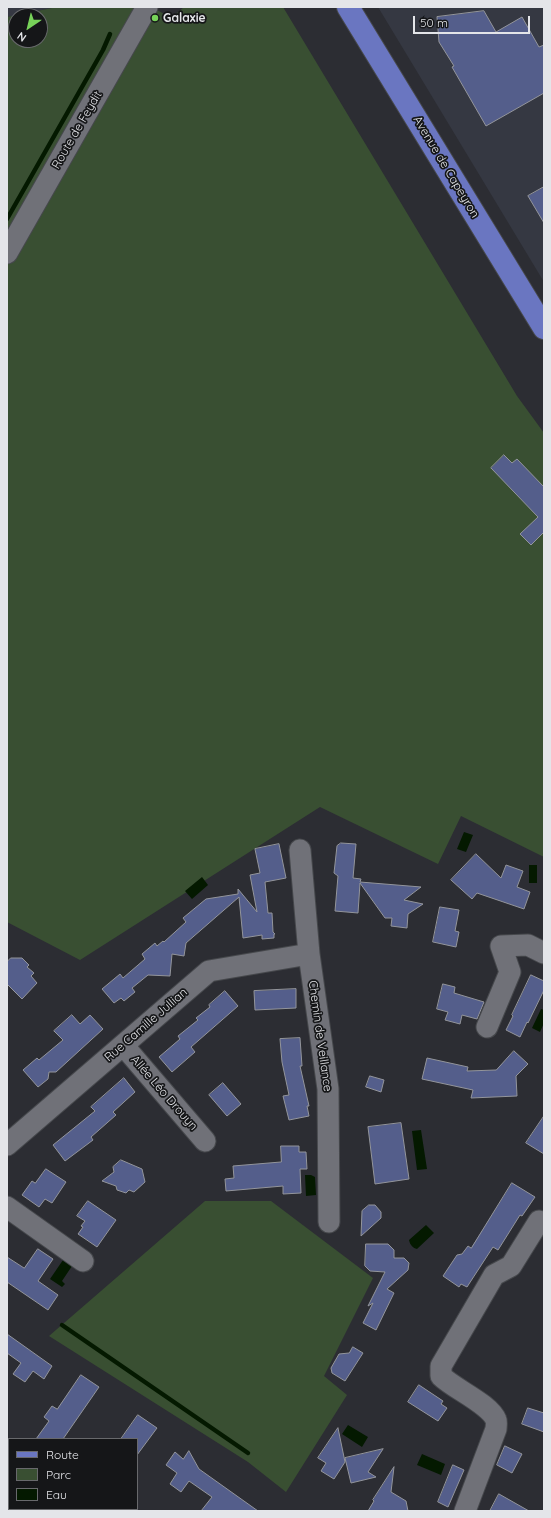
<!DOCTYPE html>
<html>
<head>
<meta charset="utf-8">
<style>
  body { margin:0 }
  #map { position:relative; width:551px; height:1518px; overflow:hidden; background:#2c2d33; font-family:Quicksand,sans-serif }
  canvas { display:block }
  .frame { position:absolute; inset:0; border:8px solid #e4e5e9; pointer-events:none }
  .legend { position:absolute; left:8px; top:1438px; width:130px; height:72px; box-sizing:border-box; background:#151618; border:1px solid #68696c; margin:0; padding:5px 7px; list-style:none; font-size:12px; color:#e4e5e9 }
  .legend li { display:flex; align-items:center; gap:8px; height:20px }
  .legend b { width:20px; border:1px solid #68696c }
  .north { position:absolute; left:8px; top:8px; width:40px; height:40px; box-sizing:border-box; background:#151618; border:1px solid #68696c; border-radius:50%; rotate:215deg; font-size:11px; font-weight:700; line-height:16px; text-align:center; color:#e4e5e9 }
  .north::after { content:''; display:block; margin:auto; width:14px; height:18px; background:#77d259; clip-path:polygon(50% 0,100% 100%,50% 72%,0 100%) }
  .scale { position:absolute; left:413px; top:16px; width:117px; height:18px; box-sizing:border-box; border:2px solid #e4e5e9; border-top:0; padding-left:5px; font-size:12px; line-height:14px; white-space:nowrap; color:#e4e5e9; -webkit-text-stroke:3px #151618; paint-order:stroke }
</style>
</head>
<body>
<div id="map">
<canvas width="551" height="1518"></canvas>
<div class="frame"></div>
<ul class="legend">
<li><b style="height:5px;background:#6a76c1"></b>Route</li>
<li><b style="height:11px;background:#394f32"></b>Parc</li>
<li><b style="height:11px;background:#041900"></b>Eau</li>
</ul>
<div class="north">N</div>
<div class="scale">50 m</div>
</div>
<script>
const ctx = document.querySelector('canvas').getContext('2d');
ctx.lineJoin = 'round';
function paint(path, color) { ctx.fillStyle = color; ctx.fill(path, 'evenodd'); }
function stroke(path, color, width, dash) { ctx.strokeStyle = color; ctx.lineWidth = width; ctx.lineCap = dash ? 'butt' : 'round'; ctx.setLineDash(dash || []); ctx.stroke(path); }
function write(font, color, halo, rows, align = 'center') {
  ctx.font = font + ' Quicksand,sans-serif'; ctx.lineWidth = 3.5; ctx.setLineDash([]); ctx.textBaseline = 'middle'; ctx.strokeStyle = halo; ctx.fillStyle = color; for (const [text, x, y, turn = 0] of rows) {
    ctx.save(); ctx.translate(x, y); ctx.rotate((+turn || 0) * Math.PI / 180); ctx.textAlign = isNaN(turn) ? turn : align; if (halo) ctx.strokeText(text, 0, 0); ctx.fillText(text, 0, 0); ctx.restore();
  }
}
paint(new Path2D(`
  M7,7h50l-50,10z
  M378,7h166v275z`), '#353842');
paint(new Path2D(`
  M57,7h95l19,11 13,-11h99l234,389 27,37v424l-83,-41 -23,48 -118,-57 -240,153 -73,-38v-905zM16,16h24v24h-24z
  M205,1201h66l102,77 -49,98 23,19 -61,97 -38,-30 -199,-126z`), '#394f32');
paint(new Path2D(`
  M464,832l9,3 -7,17 -9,-3z
  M529,865h8v18h-8z
  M202,877l6,8 -16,14 -7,-8z
  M541,1009l3,1v13l-4,9 -8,-4z
  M421,1130l6,39 -10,1 -5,-39z
  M305,1175h6l4,2 1,18 -10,1z
  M426,1225l8,8 -17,16c-4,-1 -7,-4 -8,-9z
  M63,1260l9,6 -10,15 3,3 -3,3 -12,-8z
  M348,1425l20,12 -6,10 -20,-13z
  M422,1454l23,10 -4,11 -24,-10z`), '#041900');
stroke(new Path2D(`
  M7,219l96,-169 7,-16
  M62,1325l186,128`), '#041900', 4.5);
const building = new Path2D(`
  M484,11l12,21 26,-15 17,30 5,-2v48l-58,33 -34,-59 2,-1 -15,-24 -2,-25z
  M544,187v36l-16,-27z
  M504,455l8,8 5,-4 27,28v45l-13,13 -11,-11 18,-17 -47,-49z
  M341,843l15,1 -3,34 8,1 -1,3 61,5 -17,13 19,4 -15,10 -1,14 -16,-2 1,-8h-7l-25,-35 -2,30 -23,-2 3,-35 -4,-3 3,-27z
  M279,844l7,34 -21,4 3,31h4l1,19 2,2h-1v4l-12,1v-4l-19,3 -4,-41 -53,46 -2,13 -12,-2 -2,22 -22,-1 -16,13 3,4 -11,9 -3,-3 -7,5 -12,-14 18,-15 3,4 22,-19 -3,-5 13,-11 2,3 6,-5 1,1 22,-20 -3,-4 23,-19 32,-5v-5l19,23 -7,-37 10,-2 -5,-24z
  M476,854l25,24 5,-13 17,6 -6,16 13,5 -6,17 -47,-16 -5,6 -21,-19z
  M440,907l19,3 -4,21 4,1 -3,15 -23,-5z
  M11,958h11l7,7 -2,2 7,6 -3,3 6,7 -15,16 -15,-15v-22z
  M531,975l13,6v9l-16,33 -1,-1 -7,15 -14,-7 7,-14 -1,-1z
  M443,984l12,3 -1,6 30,9 -7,17 -15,-4 -2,9 -15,-4 3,-8 -11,-3z
  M296,989v19l-41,2 -1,-19z
  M225,991l13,15 -47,41 4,5 -23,20 -13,-15 21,-18 -2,-3 20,-16 -2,-2 14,-11 -1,-2z
  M72,1015l8,9 10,-9 13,14 -47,43h-7l-1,7 -10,8 -15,-17 14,-12 2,2 24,-20 -9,-9z
  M300,1038l2,28h-2l9,40h-2l2,10 -20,4 -6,-24 6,-1 -7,-33 -2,-23z
  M514,1051l14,13 -12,12 1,20 -46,2 2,-8 -51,-11 5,-21 41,9 -1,4 29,-1z
  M370,1076l14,4 -3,12 -15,-5z
  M124,1078l11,14 -22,20 3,3 -25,22 2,3 -28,21 -12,-16 42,-34 -4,-4z
  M223,1083l18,21 -14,12 -18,-21z
  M544,1116v38l-18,-11z
  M401,1123l8,56 -34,5 -7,-57z
  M281,1146h18v6h7l1,17h-7l1,24 -18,1v-8l-57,5 -1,-12 9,-1 -1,-12 48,-4z
  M121,1160l21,9 3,13 -11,10 -5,-2 -3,3 -9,-3 -1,-4 -14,-5 12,-9 -1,-5z
  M46,1169l20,13 -14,21 -7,-4 -6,8 -17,-12 10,-14 3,2z
  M512,1183l23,14 -13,19 -2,-1 -22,35 -5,-3 -26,40 -6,-3 -2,3 -16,-11 14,-21 5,-1 6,-8 3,2z
  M88,1201l28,19 -19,27 -19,-13 5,-7 -2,-1 4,-5 -8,-5z
  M369,1205h6l6,7v6l-20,18 1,-25z
  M366,1244h22l6,6v8h10l5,5 -1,7 -21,19 7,4 -18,37 -13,-7 10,-20 -5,3 17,-34 -15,-1 -5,-5z
  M38,1249l15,10 -15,22 20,14 -10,15 -41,-28v-25l17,11z
  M7,1334l45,32 -8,13 -11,-8 -8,11 -12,-8 8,-11 -14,-10z
  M353,1347l10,6 -18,28 -13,-8 -1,-5 8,-14 10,-1z
  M81,1375l18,12 -36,52h-27l13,-18 -5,-4 8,-11 5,3z
  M419,1385l24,16 -2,3 6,4 -9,13 -30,-19z
  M528,1408l16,5v19l-22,-8z
  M138,1415l19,13 -20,27v-16h-16z
  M338,1428l7,34 -11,17 -13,-8 5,-8 -8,-5z
  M505,1446l17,8 -10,19 -15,-8z
  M383,1449l-15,23 8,5 -25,6 -6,-25z
  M189,1451l10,18 59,42h-57l11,-14 -23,-16 -8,11 -11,-8 7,-11 -11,-8 9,-13 8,7z
  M453,1465l11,5 -16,37 -10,-5z
  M394,1467l-3,25 15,9 2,10h-40l6,-10 -1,-1z
  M499,1494l30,17h-39z`);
paint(building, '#545e8b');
stroke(building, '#93959b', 1);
const minor = new Path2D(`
  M7,253l140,-246
  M300,850l9,104 19,135 1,133
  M487,1027l23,-55 -9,-26 27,-1 16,8
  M123,1045l82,96
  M7,1145l202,-174 100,-17
  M7,1207l76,54
  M465,1511l31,-82c0,-2 1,-7 0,-9 -6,-16 -42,-31 -55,-44v-10l53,-91 17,-9 28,-45 5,2`);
const major = new Path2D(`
  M348,7l196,321`);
stroke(minor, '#46484c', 23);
stroke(major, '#46484c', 24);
stroke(minor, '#707178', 21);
stroke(major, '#6a76c1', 22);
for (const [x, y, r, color] of [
  [155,18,4,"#77d259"]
]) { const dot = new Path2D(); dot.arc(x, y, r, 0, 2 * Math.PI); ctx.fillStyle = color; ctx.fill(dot); stroke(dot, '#151618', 1.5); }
write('bold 12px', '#e4e5e9', '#151618', [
  ["Galaxie",163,18]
], 'left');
write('12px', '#e4e5e9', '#151618', [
  ["Route de Feydit",77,130,-60],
  ["Avenue de Capeyron",446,167,59],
  ["Rue Camille Jullian",146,1025,-41],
  ["Chemin de Veillance",320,1036,82],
  ["Allée Léo Drouyn",164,1093,49]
]);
</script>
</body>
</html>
